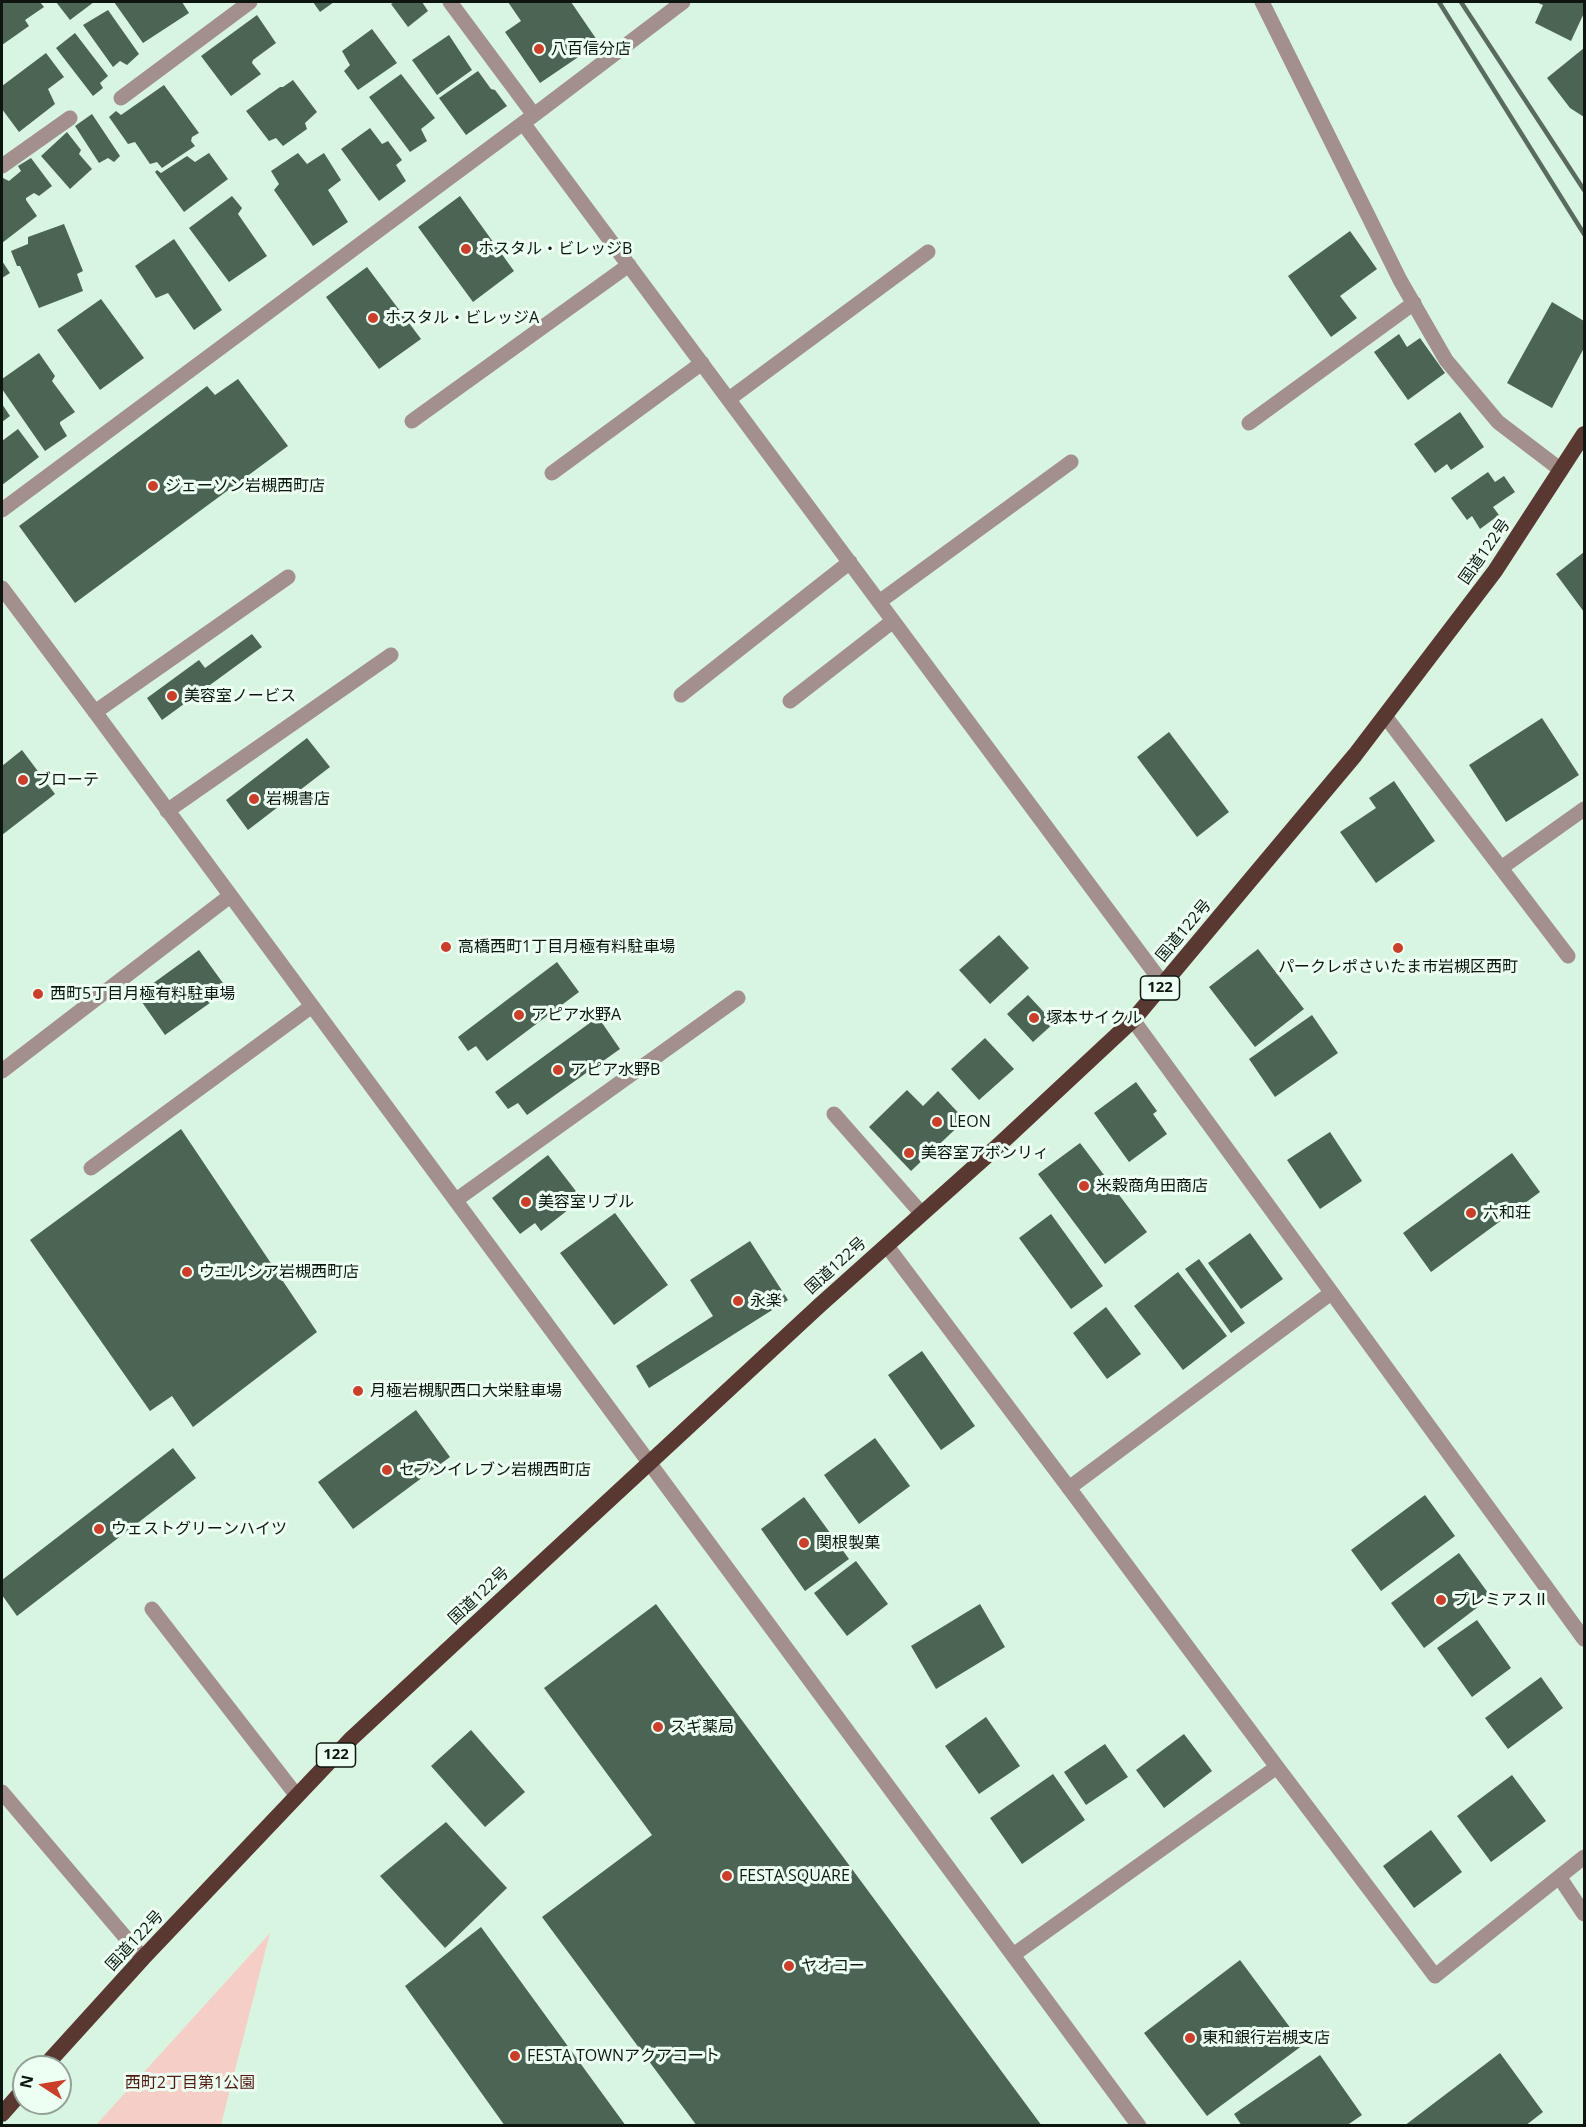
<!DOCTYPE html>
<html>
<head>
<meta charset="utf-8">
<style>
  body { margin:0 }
  #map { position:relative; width:1586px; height:2127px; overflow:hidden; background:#d8f5e1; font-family:"Open Sans",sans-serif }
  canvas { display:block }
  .frame { position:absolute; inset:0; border:3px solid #0c160f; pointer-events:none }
  .north { position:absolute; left:12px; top:2055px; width:60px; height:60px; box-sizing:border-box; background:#edfff2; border:2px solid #93a297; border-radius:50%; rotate:282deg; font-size:16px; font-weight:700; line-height:24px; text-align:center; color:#0c160f }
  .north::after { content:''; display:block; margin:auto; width:21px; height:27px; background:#ca3e2a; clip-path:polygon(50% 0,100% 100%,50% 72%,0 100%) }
</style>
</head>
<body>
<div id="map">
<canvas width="1586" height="2127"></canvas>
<div class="frame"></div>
<div class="north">N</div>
</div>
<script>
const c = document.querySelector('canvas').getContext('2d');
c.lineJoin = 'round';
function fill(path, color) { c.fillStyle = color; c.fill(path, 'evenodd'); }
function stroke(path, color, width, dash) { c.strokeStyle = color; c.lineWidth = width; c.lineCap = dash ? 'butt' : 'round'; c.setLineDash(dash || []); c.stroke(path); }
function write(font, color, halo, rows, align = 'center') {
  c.font = font + ' "Open Sans","Noto Sans JP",sans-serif'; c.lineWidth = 6; c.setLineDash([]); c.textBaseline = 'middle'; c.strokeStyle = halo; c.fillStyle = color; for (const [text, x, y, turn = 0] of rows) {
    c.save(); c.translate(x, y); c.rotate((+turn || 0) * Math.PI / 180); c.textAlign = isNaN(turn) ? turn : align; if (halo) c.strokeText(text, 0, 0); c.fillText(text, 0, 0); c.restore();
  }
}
fill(new Path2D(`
  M270,1933L221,2125H96Z`), '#f5cfc7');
fill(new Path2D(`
  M2,2H40L44,7L25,20L29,26L2,45Z
  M56,2H94L70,20Z
  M114,2H182L189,13L143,43Z
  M313,2H334L320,12Z
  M395,2H422L428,11L408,27L391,4Z
  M508,2H571L599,43L540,83L505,32L521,21Z
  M1536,2H1584V13L1571,41L1535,23L1543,5Z
  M108,10L139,54L127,65L120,61L113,67L83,25Z
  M257,15L276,43L253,60L252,63L261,74L231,96L201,56Z
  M372,29L397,63L358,90L344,71L350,65L342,51Z
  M75,33L108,76L100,83L103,88L93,96L56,48Z
  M449,35L472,70L437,95L412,60Z
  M1584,48V117L1570,108L1547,78Z
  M46,53L64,77L48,89L55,104L19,132L2,109V86Z
  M478,71L491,89L495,90L507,106L466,135L439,98Z
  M401,74L435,118L421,129L427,141L410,152L369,97Z
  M293,80L317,112L305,123L307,129L283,146L276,138L269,141L246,111L280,87H283Z
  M164,85L199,133L192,137L191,141L195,146L162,168L157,162L150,164L135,142L128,144L109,117L116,111L121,115Z
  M92,114L120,156L114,162L108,158L99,163L75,126Z
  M370,128L382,144L388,141L402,160L396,165L406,181L379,201L341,149Z
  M67,132L81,150L79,154L92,169L70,189L41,156Z
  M209,153L228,179L184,212L155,172L157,170L161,173L187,156L195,162Z
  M298,153L307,164L324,153L341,180L328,190L348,222L313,246L274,190L279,184L271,171Z
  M31,158L52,186L39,196L34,193L26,198V200L37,216L2,243V179L3,178L9,181L21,171L18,166Z
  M232,196L242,208L238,214L267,256L229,282L189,228Z
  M460,196L514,271L473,302L418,227Z
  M64,224L83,271L77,274L83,291L39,308L20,266H17L11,251L28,244V237Z
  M1350,231L1377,269L1340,296L1357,318L1331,337L1288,276Z
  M174,239L222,310L194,330L168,293L156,298L135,266Z
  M2,261L10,273L2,278Z
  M367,267L421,339L379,369L326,297Z
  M101,299L144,358L100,390L57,330Z
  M1552,302L1584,321V348L1552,408L1507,383Z
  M1399,334L1407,347L1420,338L1445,373L1408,400L1374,352Z
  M39,353L55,376L52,381L75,412L60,422V424L67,436L45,451L2,389V379Z
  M238,379L288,446L75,603L19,526L207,386L215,395Z
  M2,404L10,416L2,422Z
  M1460,412L1484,447L1451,470L1447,464L1435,473L1414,444Z
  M18,429L39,457L2,485V441Z
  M1488,472L1495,482L1504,476L1515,492L1493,507L1499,515L1480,529L1472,516L1467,520L1451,498Z
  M1584,552V612L1556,574Z
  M252,634L262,647L162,720L147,698L199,660L205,668Z
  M1542,718L1579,775L1506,822L1469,765Z
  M1169,732L1229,812L1197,837L1137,757Z
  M307,738L330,767L248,830L226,800Z
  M22,750L55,794L2,835V766Z
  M1394,781L1435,841L1376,883L1340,832L1376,808L1369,798Z
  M999,935L1029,968L990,1004L959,970Z
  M1258,949L1304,1009L1255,1047L1209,987Z
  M199,950L228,990L165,1035L137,995Z
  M557,962L579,992L487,1061L476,1046L468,1051L458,1037Z
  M1028,995L1054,1023L1033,1042L1007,1014Z
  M1312,1015L1338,1053L1275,1097L1249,1059Z
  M598,1017L620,1049L527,1115L518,1103L508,1109L495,1092Z
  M985,1038L1014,1069L979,1100L951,1069Z
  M1136,1082L1157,1111L1153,1114L1167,1134L1129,1162L1094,1113Z
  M907,1090L923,1106L938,1091L965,1120L911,1171L869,1127Z
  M181,1129L317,1332L193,1427L172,1396L150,1411L30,1240Z
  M1330,1132L1362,1181L1320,1209L1287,1160Z
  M1080,1143L1147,1232L1105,1264L1038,1174Z
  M1512,1153L1540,1192L1431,1272L1403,1233Z
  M548,1155L582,1199L541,1231L535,1223L520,1234L492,1198Z
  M615,1213L668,1285L614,1325L560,1253Z
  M1051,1214L1103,1286L1071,1309L1019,1238Z
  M1250,1233L1283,1279L1241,1309L1208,1263Z
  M750,1241L788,1300L649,1388L636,1366L713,1316L690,1280Z
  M1199,1259L1245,1323L1231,1333L1185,1269Z
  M1178,1272L1227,1336L1183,1370L1134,1306Z
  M1106,1307L1141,1354L1107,1379L1073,1333Z
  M922,1351L975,1426L941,1450L888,1375Z
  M416,1410L450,1457L353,1529L318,1482Z
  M875,1438L910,1486L859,1524L824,1475Z
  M173,1448L196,1478L17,1616L2,1595V1580Z
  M1425,1495L1455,1536L1381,1591L1351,1550Z
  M804,1497L849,1559L805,1591L761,1529Z
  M1459,1553L1491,1597L1424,1648L1391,1603Z
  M856,1561L888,1604L847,1636L814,1593Z
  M656,1604L1042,2126H697L542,1917L652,1835L544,1688Z
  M980,1604L1005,1647L936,1689L911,1646Z
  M1477,1620L1511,1668L1472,1697L1437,1648Z
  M1541,1677L1563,1708L1508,1749L1485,1718Z
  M986,1717L1020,1766L979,1794L945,1746Z
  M471,1730L525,1792L485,1827L431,1766Z
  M1184,1734L1212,1771L1164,1808L1136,1770Z
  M1105,1744L1128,1777L1086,1805L1064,1772Z
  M1053,1774L1085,1820L1022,1864L990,1818Z
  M1512,1775L1546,1821L1491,1862L1457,1816Z
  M446,1822L507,1888L445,1948L380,1876Z
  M1431,1830L1462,1872L1414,1908L1383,1866Z
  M481,1927L626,2126H505L405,1986Z
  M1240,1960L1303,2045L1207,2116L1144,2033Z
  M1500,2053L1543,2112L1525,2126H1404Z
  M1320,2055L1362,2115L1346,2126H1242L1234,2114Z`), '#4b6453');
stroke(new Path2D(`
  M2,1071L230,896`), '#a38f8c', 15);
stroke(new Path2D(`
  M887,1246L1069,1488`), '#a38f8c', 15);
stroke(new Path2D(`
  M450,2L534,115
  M1262,2L1400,280L1446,360L1498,422L1561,470
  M121,98L250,2
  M523,123L1163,984
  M2,166L70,118
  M729,399L928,252
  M412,421L629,265
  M1249,423L1414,303
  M552,473L702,363
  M2,510L534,115L683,2
  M879,602L1071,462
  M681,695L850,562
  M790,701L893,621
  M95,712L288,577
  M1385,716L1568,956
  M167,811L391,655
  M1501,868L1584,809
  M1133,1020L1584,1639
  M834,1114L922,1214
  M91,1168L312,1006
  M456,1200L738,998
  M1331,1293L1069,1488L1277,1767L1435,1976L1584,1857
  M152,1609L297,1796
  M2,1792L143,1958
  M1560,1878L1584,1914
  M1013,1955L1277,1767`), '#a38f8c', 15);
stroke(new Path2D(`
  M2,588L95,712L1139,2126`), '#a38f8c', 15);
stroke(new Path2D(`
  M44,2067L143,1958L352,1738L820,1305L1000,1144L1133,1020L1355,755L1495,571L1584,434
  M2,2114L24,2089`), '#5a3832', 16);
stroke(new Path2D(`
  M1439,2L1584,234
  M1461,2L1584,190`), '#596a5e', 4.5);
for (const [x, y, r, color] of [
  [539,49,6,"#ca3e2a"],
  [466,249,6,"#ca3e2a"],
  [373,318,6,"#ca3e2a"],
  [153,486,6,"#ca3e2a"],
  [172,696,6,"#ca3e2a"],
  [23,780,6,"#ca3e2a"],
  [254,799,6,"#ca3e2a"],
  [446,947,6,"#ca3e2a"],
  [1398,948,6,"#ca3e2a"],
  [38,994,6,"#ca3e2a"],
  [519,1015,6,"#ca3e2a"],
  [1034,1018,6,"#ca3e2a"],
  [558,1070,6,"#ca3e2a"],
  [937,1122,6,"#ca3e2a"],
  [909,1153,6,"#ca3e2a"],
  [1084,1186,6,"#ca3e2a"],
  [526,1202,6,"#ca3e2a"],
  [1471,1213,6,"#ca3e2a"],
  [187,1272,6,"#ca3e2a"],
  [738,1301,6,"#ca3e2a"],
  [358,1391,6,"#ca3e2a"],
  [387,1470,6,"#ca3e2a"],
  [99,1529,6,"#ca3e2a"],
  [804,1543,6,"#ca3e2a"],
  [1441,1600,6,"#ca3e2a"],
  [658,1727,6,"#ca3e2a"],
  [727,1876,6,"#ca3e2a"],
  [789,1966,6,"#ca3e2a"],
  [1190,2038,6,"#ca3e2a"],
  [515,2056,6,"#ca3e2a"]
]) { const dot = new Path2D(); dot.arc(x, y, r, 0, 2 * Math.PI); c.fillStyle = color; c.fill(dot); stroke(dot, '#edfff2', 2); }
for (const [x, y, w] of [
  [1160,988,39],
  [336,1755,39]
]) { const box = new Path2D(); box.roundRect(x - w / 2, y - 12, w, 24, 4.5); c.fillStyle = '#edfff2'; c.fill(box); stroke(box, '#0c160f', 1.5); }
write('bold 15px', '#0c160f', null, [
  ["122",1160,988],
  ["122",336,1755]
]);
write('16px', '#0c160f', '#edfff2', [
  ["八百信分店",551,49],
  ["ホスタル・ビレッジB",478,249],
  ["ホスタル・ビレッジA",385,318],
  ["ジェーソン岩槻西町店",165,486],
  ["美容室ノービス",184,696],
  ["ブローテ",35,780],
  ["岩槻書店",266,799],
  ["高橋西町1丁目月極有料駐車場",458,947],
  ["パークレポさいたま市岩槻区西町",1398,967,"center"],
  ["西町5丁目月極有料駐車場",50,994],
  ["アピア水野A",531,1015],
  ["塚本サイクル",1046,1018],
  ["アピア水野B",570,1070],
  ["LEON",949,1122],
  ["美容室アボンリィ",921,1153],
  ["米穀商角田商店",1096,1186],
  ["美容室リブル",538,1202],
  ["六和荘",1483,1213],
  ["ウエルシア岩槻西町店",199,1272],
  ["永楽",750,1301],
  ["月極岩槻駅西口大栄駐車場",370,1391],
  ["セブンイレブン岩槻西町店",399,1470],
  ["ウェストグリーンハイツ",111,1529],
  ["関根製菓",816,1543],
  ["プレミアスⅡ",1453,1600],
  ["スギ薬局",670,1727],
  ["FESTA SQUARE",739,1876],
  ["ヤオコー",801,1966],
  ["東和銀行岩槻支店",1202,2038],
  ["FESTA TOWNアクアコート",527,2056]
], 'left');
write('16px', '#0c160f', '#edfff2', [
  ["国道122号",1485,552,-55],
  ["国道122号",1184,931,-50],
  ["国道122号",836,1266,-42],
  ["国道122号",479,1596,-43],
  ["国道122号",135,1941,-47]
]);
write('16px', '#511a12', '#edfff2', [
  ["西町2丁目第1公園",190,2083]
]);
</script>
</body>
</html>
